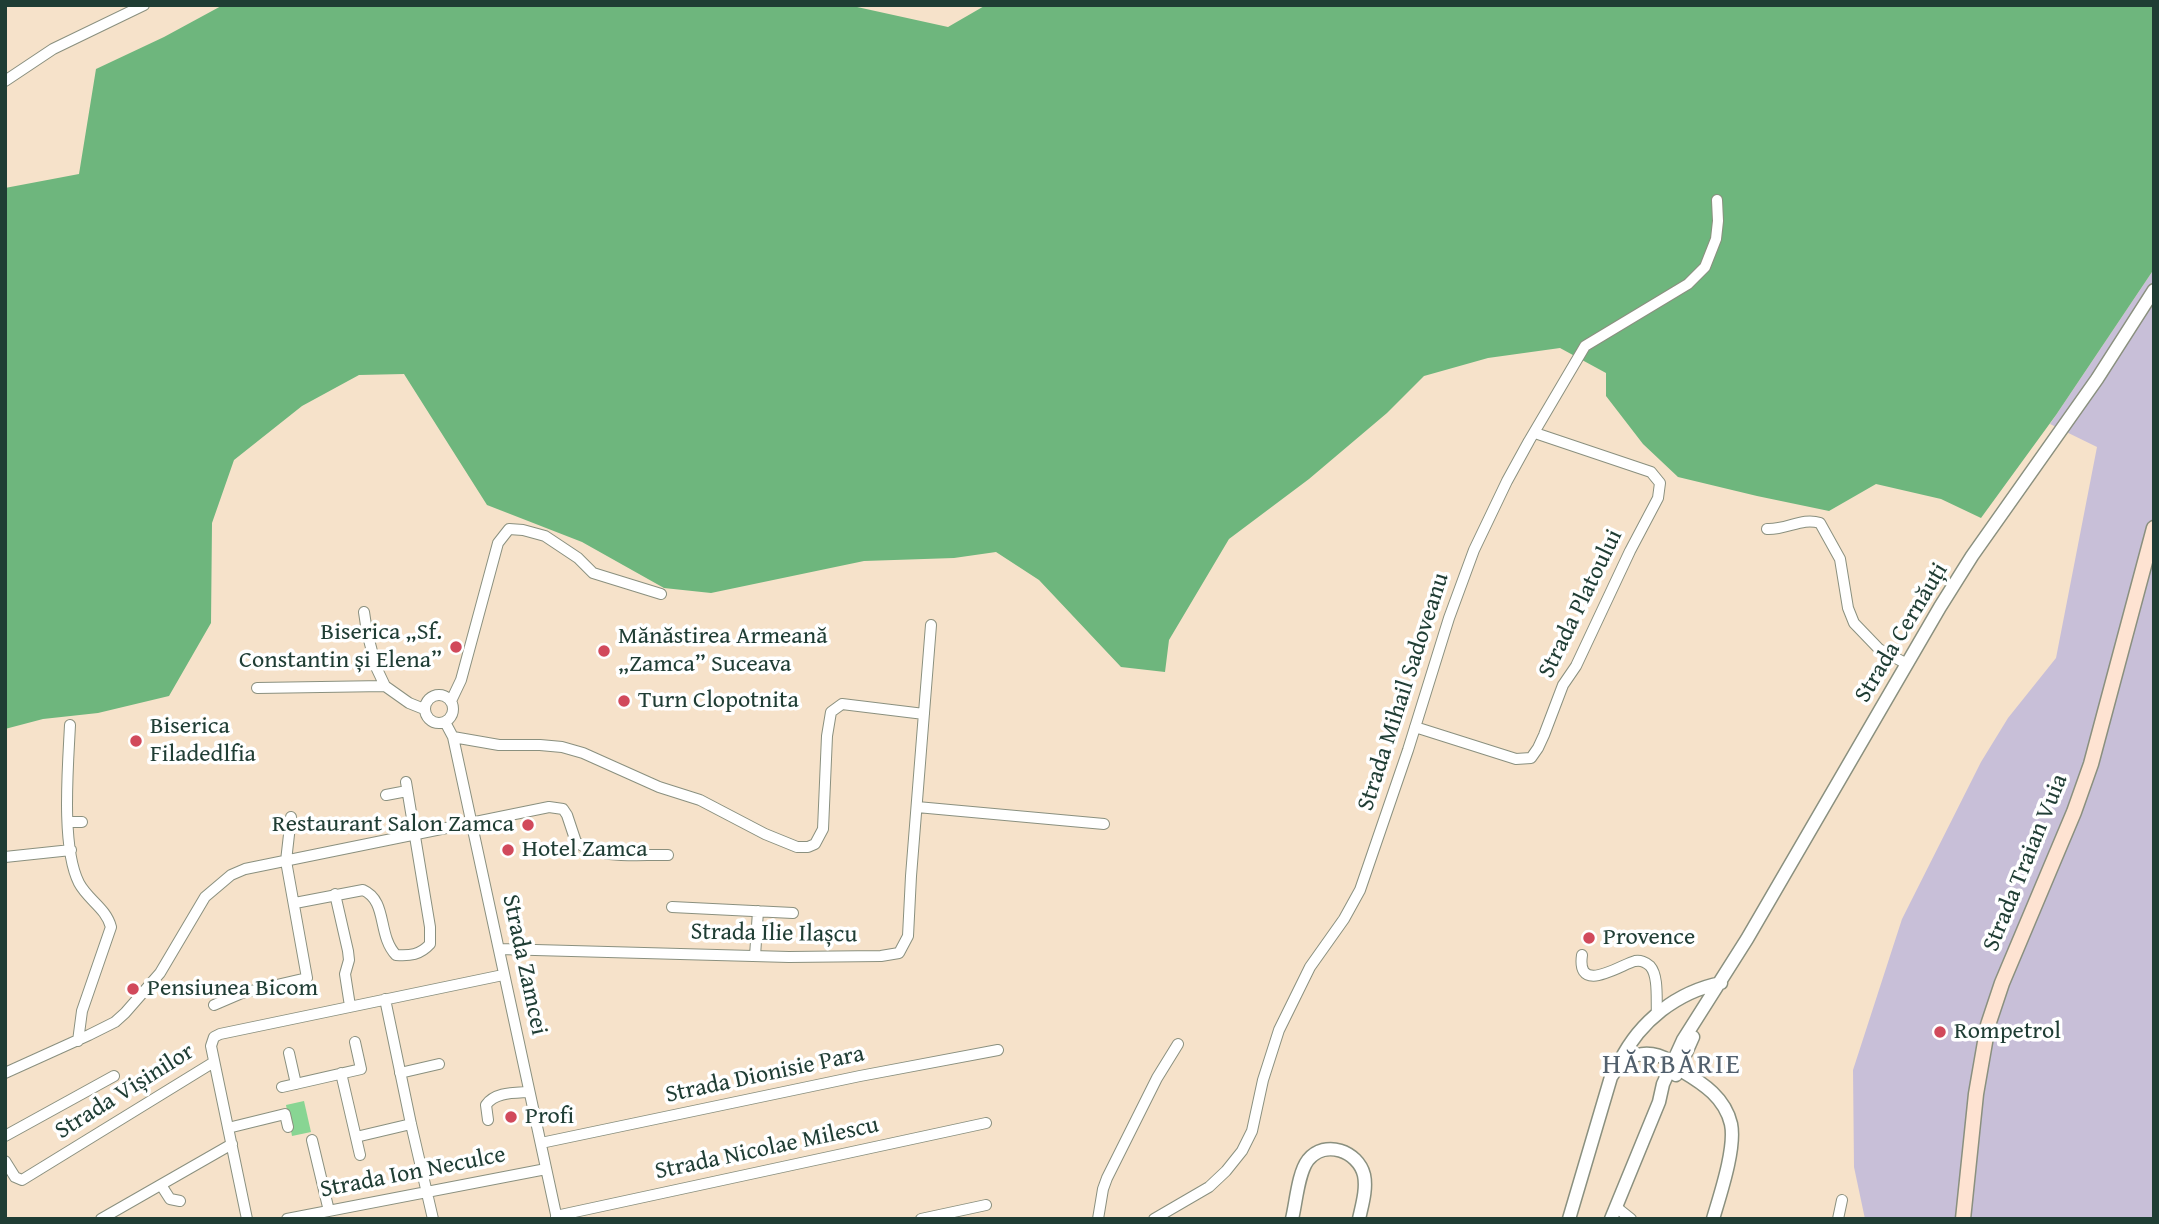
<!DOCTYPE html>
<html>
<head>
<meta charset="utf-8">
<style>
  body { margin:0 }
  #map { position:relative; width:2159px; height:1224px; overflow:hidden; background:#f6e2ca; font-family:"Gentium Book Plus",serif }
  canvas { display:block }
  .frame { position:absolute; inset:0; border:7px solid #1f3d34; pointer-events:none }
</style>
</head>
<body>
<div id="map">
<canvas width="2159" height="1224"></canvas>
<div class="frame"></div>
</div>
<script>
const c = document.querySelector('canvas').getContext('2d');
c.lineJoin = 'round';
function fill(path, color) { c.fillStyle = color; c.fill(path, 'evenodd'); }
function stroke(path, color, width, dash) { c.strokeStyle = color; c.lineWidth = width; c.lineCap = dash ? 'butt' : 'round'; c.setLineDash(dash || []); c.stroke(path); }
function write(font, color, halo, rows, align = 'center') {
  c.font = font + ' "Gentium Book Plus",serif'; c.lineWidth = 7; c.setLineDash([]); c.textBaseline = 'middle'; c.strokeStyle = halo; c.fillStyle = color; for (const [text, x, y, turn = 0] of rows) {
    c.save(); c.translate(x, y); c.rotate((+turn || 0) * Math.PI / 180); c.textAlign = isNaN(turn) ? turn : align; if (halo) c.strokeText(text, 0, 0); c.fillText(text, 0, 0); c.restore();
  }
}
fill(new Path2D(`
  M2154,269V1219H1865L1854,1167L1853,1070L1902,919L1981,762L2008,718L2056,658L2097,447L2050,424Z`), '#c8bfd8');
fill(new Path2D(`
  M304,1101L311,1132L292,1136L286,1105Z`), '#88d593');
fill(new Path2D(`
  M223,5H848L948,27L986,5H2154V269L2056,415L1981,518L1941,499L1876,484L1829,511L1757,496L1678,477L1643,444L1606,396V373L1560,348L1488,358L1424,376L1387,413L1309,479L1229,539L1169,640L1165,672L1121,667L1039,580L996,552L954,558L864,561L711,593L664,588L582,542L487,505L404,374L359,375L302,406L234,460L212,523L211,623L169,696L98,713L43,719L5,729V188L79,174L96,69L164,37Z`), '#6eb67d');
const minor = new Path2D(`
  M5,81L53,49L144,5
  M1767,529C1787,530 1802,517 1820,523L1840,559L1848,608L1854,623L1879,649L1907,664
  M364,612L367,632L376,667L385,686L409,703L424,709
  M257,688L385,686
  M425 709a14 14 0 1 1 28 0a14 14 0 1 1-28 0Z
  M451,701L461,680L498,543L509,529L523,530L545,536L578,558L593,573L661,594
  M445,722L453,737L557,1219
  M70,725C68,766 61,848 79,883C88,900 106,908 111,927L82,1011L78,1041
  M1415,727L1516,759L1531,758L1538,748L1544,735L1563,685L1576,666L1630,551L1658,498L1660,483L1651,472L1535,433
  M453,737L499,745H540L562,747L583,753L659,787L700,800L765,834L797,847H808L815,844L823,829L827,736L831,712L842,704L924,714
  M386,795L407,791
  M917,807L1104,824
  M68,822H82
  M5,857L71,850
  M335,894L348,951L349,960L345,974L350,1006
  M295,903L363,890C388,901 377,935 396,955C410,956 420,955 430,944V927L406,782
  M672,907L793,913
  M499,949L789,957L881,956L899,953L908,936L911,876L931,625
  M1582,955C1576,996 1622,964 1635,961C1640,960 1646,962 1650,966C1659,976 1656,1001 1657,1014
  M755,956L758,911
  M385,999L411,1124L433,1219
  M214,1005L242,993L307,978L286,861L291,817
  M289,1053L296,1084
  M5,1073L89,1035L115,1022L125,1013L160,973L205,897L231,875L245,869L549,807L563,809L567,815L576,842C601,860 639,854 668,855
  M341,1073L360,1155
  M400,1073L439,1064
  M282,1087L361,1069L355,1042
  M488,1120L486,1105C495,1092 514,1093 529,1092
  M228,1128L285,1114L288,1127
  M5,1136L114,1076
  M356,1137L411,1124
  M312,1140L329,1211
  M541,1143L860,1076L998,1050
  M5,1161L15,1177L22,1180L214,1062
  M161,1185L170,1199L180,1201
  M1616,1207L1631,1219
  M556,1216L986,1123
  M101,1219L232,1144
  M247,1219L211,1046L214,1037L220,1034L503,975
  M287,1219L546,1169
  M921,1219L986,1205
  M1098,1219L1103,1189L1107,1178L1157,1078L1178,1044
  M1154,1219L1209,1187L1226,1171L1242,1151L1252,1131L1263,1080L1279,1030L1310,967L1344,919L1360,890L1408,750L1449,618L1474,550L1507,481L1529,441L1585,346L1688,284L1705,267L1716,239L1718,221L1717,200
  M1838,1219L1842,1200`);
const tertiary = new Path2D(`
  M1620,1061C1640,1021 1677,992 1721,983
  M1676,1075L1693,1037
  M1292,1219C1296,1203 1298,1173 1308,1160C1325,1139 1358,1151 1364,1175C1367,1189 1362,1205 1359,1219
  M1569,1219L1611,1077C1624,1054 1647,1047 1670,1061C1674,1064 1677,1068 1682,1071C1704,1084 1725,1098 1731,1124C1736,1148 1720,1195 1713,1219
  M1611,1219L1659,1102L1663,1084L1683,1040L1747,939L1940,607L1972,556L2097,379L2154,290`);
const secondary = new Path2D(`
  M1963,1219L1976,1094L1988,1025L2002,983L2074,812L2091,764L2154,528`);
stroke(minor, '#8a907f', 12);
stroke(tertiary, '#8a907f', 15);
stroke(secondary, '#8a907f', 17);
stroke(minor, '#fff', 10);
stroke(tertiary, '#fff', 12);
stroke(secondary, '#fee3d2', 14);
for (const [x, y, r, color] of [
  [456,647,7,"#d1495b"],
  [604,651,7,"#d1495b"],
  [624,701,7,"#d1495b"],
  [136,741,7,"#d1495b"],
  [528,825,7,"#d1495b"],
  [508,850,7,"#d1495b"],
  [1589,938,7,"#d1495b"],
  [133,989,7,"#d1495b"],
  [1940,1032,7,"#d1495b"],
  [511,1117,7,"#d1495b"]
]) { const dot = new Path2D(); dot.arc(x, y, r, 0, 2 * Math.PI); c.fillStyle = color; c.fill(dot); stroke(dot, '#fff', 2.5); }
write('24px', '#1f3d34', '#fff', [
  ["Strada Platoului",1581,604,-64],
  ["Strada Cernăuți",1902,633,-59],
  ["Strada Mihail Sadoveanu",1404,692,-72],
  ["Strada Traian Vuia",2026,863,-68],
  ["Strada Ilie Ilașcu",774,934,1],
  ["Strada Zamcei",524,965,78],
  ["Strada Dionisie Para",765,1075,-12],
  ["Strada Vișinilor",125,1092,-32],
  ["Strada Nicolae Milescu",767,1149,-12],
  ["Strada Ion Neculce",413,1173,-11]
]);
write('24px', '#1f3d34', '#fff', [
  ["Biserica „Sf.",442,633,"right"],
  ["Constantin și Elena”",442,661,"right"],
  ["Mănăstirea Armeană",618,637],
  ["„Zamca” Suceava",618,665],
  ["Turn Clopotnita",638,701],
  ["Biserica",150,727],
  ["Filadedlfia",150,755],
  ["Restaurant Salon Zamca",514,825,"right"],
  ["Hotel Zamca",522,850],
  ["Provence",1603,938],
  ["Pensiunea Bicom",147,989],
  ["Rompetrol",1954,1032],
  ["Profi",525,1117]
], 'left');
c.letterSpacing = '2px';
write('28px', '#52606d', '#fff', [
  ["HĂRBĂRIE",1672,1066]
]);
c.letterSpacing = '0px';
</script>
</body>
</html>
